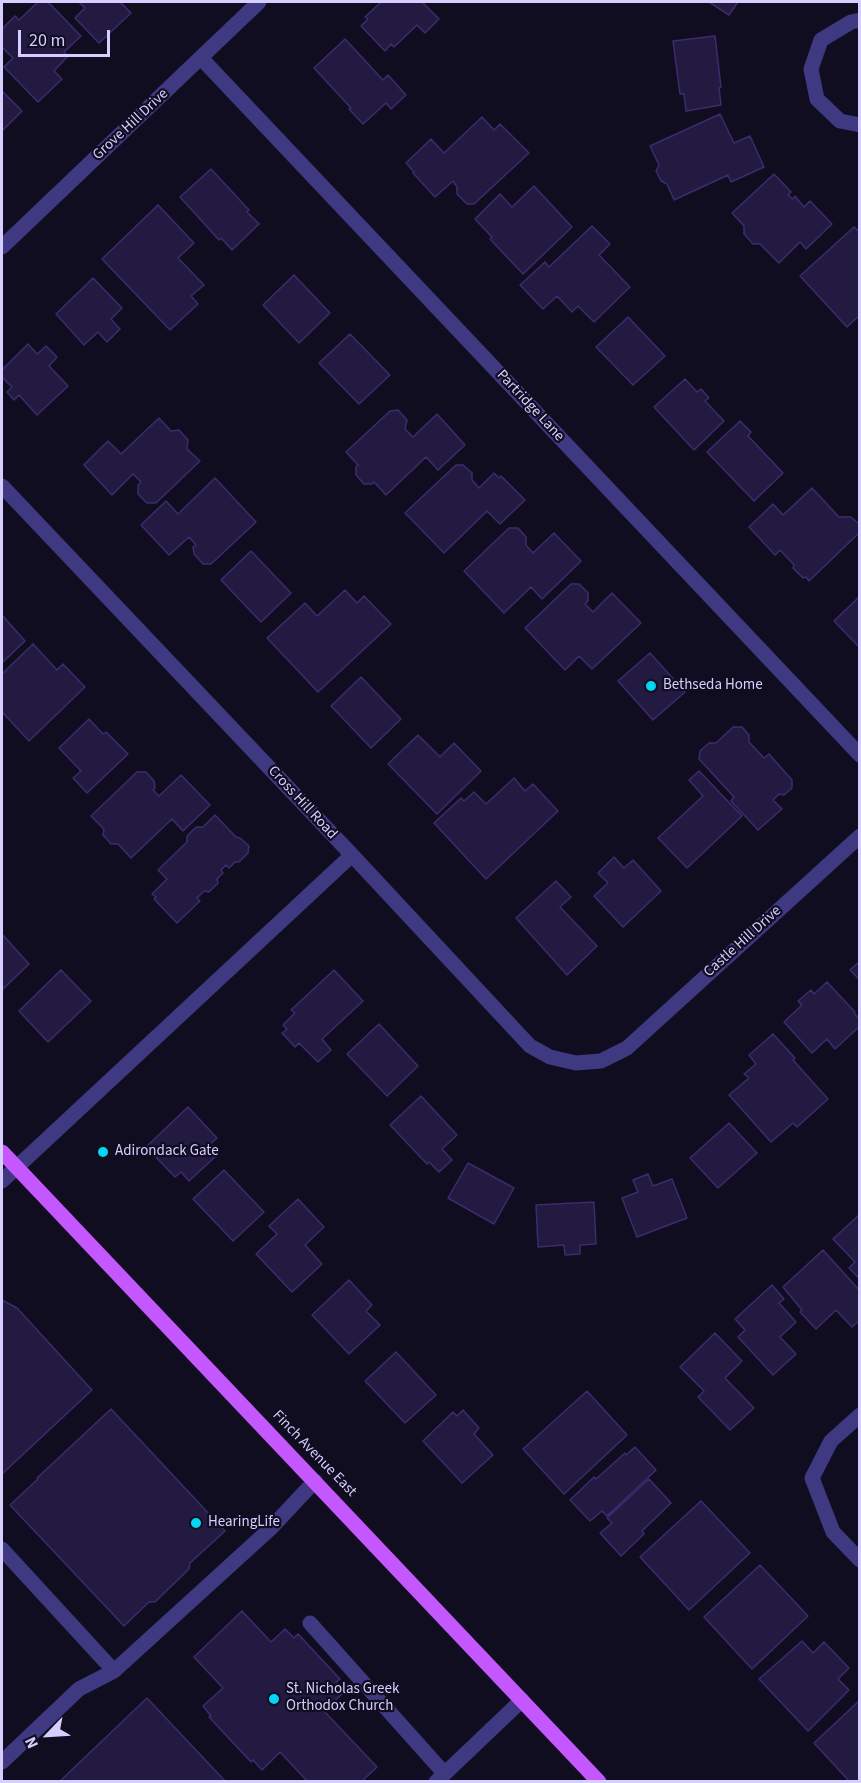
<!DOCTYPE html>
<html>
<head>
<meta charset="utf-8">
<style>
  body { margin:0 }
  #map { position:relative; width:861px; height:1783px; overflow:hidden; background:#110d21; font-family:"Source Sans 3",sans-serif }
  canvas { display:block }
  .frame { position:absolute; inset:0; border:3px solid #d5cefe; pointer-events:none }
  .north { position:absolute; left:18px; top:1705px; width:60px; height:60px; -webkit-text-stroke:4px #110d21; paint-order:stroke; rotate:245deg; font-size:16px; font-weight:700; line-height:24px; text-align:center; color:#d5cefe }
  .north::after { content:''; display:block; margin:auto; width:21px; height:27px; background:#d5cefe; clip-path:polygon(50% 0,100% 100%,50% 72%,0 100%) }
  .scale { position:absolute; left:18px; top:30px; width:92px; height:27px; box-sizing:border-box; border:3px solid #d5cefe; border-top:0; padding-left:8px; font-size:18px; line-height:21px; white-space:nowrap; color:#d5cefe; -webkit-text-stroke:4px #110d21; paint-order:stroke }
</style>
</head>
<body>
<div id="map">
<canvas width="861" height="1783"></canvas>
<div class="frame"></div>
<div class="north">N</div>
<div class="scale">20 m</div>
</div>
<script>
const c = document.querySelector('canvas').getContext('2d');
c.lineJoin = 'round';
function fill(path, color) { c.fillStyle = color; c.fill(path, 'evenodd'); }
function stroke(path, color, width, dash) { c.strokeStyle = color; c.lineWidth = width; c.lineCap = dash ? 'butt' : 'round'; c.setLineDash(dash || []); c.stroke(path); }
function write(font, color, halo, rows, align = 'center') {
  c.font = font + ' "Source Sans 3",sans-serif'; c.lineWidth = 4.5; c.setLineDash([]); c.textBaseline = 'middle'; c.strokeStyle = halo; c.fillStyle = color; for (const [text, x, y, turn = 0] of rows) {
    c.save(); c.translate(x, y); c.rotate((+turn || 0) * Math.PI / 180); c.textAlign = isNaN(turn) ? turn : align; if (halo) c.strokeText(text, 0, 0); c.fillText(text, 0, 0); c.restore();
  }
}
const building = new Path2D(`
  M38,2H48L81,36L64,52L68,56L54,71L62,79L38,102L4,67L13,58L2,47V29L15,16L19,20Z
  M79,2H120L131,13L99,43L75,18L85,8Z
  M381,2H422L439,19L425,33L417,25L394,47L391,44L385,51L361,26L368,19L365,17Z
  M709,2H738L729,15Z
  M715,36L721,87L719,88L721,105L686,111L684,94H680L673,41Z
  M345,39L383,80L388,75L406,95L391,109L386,103L363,124L349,109L351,108L314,68Z
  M2,91L22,111L2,131Z
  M720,114L734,143L750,136L764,167L731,182L728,175L674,200L667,184L661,181L656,171L659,165L650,146Z
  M482,117L494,130L500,124L529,153L474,204H467L457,194V187L453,181L435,197L413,173L414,172L406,163L431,139L444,153Z
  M211,169L249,210L247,212L259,224L232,250L221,238L219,240L180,197Z
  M774,174L791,192L788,195L793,199L795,196L804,207L810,201L832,224L806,249L800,242L779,263L760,244H753L744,234V226L732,213Z
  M534,186L572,227L523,274L490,239L492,237L475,219L500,194L512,207Z
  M158,205L194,243L178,258L204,285L191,296L198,304L170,330L102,259Z
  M592,226L610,244L599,255L630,287L594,322L578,306L572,312L557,296L543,309L520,285L545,262L549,267Z
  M854,227L860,232V315L847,327L800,276Z
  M294,275L330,313L299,343L263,305Z
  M93,278L122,308L111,319L120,329L107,342L98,332L84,345L56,314Z
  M628,317L665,356L633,385L596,347Z
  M350,334L390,375L359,404L319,363Z
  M28,344L37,354L46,346L57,357L49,366L68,386L37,415L19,395L14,400L7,392L12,387L2,377V370Z
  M685,379L697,392L701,389L709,398L705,401L724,421L694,450L654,407Z
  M398,410L407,420L405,429L413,437L437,414L465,445L438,470L426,457L386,495L374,482L372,484H364L356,475V467L358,465L346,452L390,411Z
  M159,418L171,431L179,430L188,440L187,449L200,461L156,503H147L138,494V485L141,482L133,474L112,495L84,465L108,441L121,454Z
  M740,421L751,432L748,436L783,473L754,501L707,452Z
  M456,465H463L472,473V480L479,488L494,473L499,478L501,476L525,500L500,524L487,511L444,553L405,513Z
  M215,478L256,522L211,564H203L194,554L193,547L196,545L189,537L169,555L141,525L166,501L178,514Z
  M812,488L839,517H851L860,525V532L809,581L806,577L803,578L793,568L794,565L780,550L775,555L749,527L773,504L783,515Z
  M509,528H518L526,537V545L533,553L554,533L581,561L542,599L531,587L504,613L464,571Z
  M251,551L291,593L261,622L221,580Z
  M571,584H579L588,593V601L585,604L593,612L612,593L641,623L592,669L579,656L565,670L525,628Z
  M345,590L357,603L364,596L391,624L318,692L267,638L305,603L317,616Z
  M860,596V648L834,621Z
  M2,615L25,641L2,663Z
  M33,644L57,670L63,664L85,687L29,741L2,712V674Z
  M650,653L685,692L653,720L618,681Z
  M361,677L401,719L371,748L331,706Z
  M89,719L103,734L106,732L128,754L87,793L73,778L81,771L59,748Z
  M733,727H742L749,735V742L764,758L769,754L792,780V788L784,795L779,794L773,800L782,809L758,830L731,801L734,797L699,759L700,751L709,743H716Z
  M418,735L440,757L454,743L481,771L437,814L388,764Z
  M699,771L742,816L687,868L658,838L703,796L689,780Z
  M137,772H146L154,781L155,788L153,790L159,796L181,775L210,805L183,831L172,819L131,858L118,844H111L103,835L104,829L91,816Z
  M514,778L525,791L533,784L558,811L486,879L434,823L461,798L464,801L474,792L486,804Z
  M215,815L236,837L240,838L249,846L248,853L239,862H235L229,868L226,865L221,870L223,873L217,879L218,883L209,892L204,891L197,898L200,901L177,923L154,899L156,897L152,894L167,879L158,870L187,842V836L196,827H203Z
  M614,857L624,868L633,860L661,891L623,927L594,896L608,883L598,873Z
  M556,881L571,897L560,907L597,946L567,975L516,918Z
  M2,934L29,964L2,990Z
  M860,961V980L850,970Z
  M61,970L91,1001L48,1042L19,1011Z
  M334,970L363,1001L322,1039L331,1050L318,1062L299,1043L295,1047L282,1033L287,1029L283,1025L295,1013L291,1010Z
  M827,982L855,1012L854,1013L860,1020V1026L835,1049L827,1039L812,1053L784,1022L802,1005L798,1001L811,990L814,994Z
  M379,1024L418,1066L387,1096L347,1054Z
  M773,1034L795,1058L793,1060L828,1099L797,1127L793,1123L771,1142L729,1095L749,1078L744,1074L756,1064L749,1055Z
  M421,1096L457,1135L442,1149L452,1160L439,1172L429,1162L427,1164L390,1125Z
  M188,1107L217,1138L207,1147L216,1156L189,1181L181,1172L175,1177L146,1147Z
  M729,1123L757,1153L718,1188L690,1158Z
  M468,1163L514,1188L494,1224L448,1198Z
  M224,1170L264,1212L233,1241L193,1199Z
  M648,1174L653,1186L672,1179L687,1218L637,1237L622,1198L638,1192L633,1180Z
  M298,1199L324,1227L305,1245L322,1264L292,1292L256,1254L277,1234L269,1226Z
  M594,1202L596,1244L580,1245V1254L565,1255L564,1245L538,1247L536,1205Z
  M860,1214V1279L849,1268L855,1262L833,1239Z
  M823,1250L860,1291V1320L852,1327L836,1310L816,1329L800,1312L802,1310L783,1287Z
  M349,1280L372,1305L366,1311L380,1325L349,1354L312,1315Z
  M772,1285L784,1299L779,1303L796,1322L780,1337L796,1354L773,1375L738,1337L745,1330L735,1319Z
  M2,1300L17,1308L92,1390L2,1474Z
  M715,1333L742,1361L725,1378L754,1408L730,1430L698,1397L704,1391L680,1367Z
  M396,1352L436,1395L405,1423L365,1381Z
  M587,1391L627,1435L564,1494L523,1449Z
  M111,1409L225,1531L190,1563L189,1569L155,1602H149L124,1626L10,1505L38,1479L37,1478Z
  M463,1410L479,1428L474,1434L493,1455L462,1483L423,1441L453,1412L457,1416Z
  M635,1447L656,1470L607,1516L602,1511L590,1521L570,1500L594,1477L596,1479L625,1453L626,1455Z
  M649,1479L671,1503L642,1531L644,1534L621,1556L600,1533L612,1523L607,1518Z
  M701,1501L750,1553L689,1610L640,1557Z
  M760,1565L808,1616L752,1669L704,1617Z
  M242,1611L271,1642L285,1629L294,1638L298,1634L340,1679L336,1682L344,1692L324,1711L377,1767L361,1782H308L280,1752L262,1770L253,1760L251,1762L209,1717L211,1716L203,1706L223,1688L194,1657Z
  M802,1641L813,1653L824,1642L849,1668L838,1679L849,1690L808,1731L759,1679Z
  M147,1698L226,1782H59Z
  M860,1700V1782H850L814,1743Z`);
fill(building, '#231a42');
stroke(building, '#3b2c6d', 1.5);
stroke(new Path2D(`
  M860,20L851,22L821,40L811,69L817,99L840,121L860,125
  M201,58L860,755
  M2,247L259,2
  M2,486L352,855L530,1046L550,1057L576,1063L601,1061L627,1048L860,836
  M2,1181L352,855
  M860,1415L831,1441L812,1478L833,1532L860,1560
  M2,1549L114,1671
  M310,1623L444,1773
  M2,1762L79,1689L114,1671L270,1529L315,1481
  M436,1782L522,1700`), '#3e3980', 15);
stroke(new Path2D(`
  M2,1152L599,1782`), '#c457fd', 15);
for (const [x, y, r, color] of [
  [651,686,6,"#03d5f5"],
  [103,1152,6,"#03d5f5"],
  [196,1523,6,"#03d5f5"],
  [274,1699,6,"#03d5f5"]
]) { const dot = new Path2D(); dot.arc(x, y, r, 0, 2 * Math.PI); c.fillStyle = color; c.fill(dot); stroke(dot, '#110d21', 2); }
write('15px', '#d5cefe', '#110d21', [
  ["Grove Hill Drive",131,125,-43],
  ["Partridge Lane",530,406,47],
  ["Cross Hill Road",302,803,47],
  ["Castle Hill Drive",743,942,-42],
  ["Finch Avenue East",314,1454,46]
]);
write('15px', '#d5cefe', '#110d21', [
  ["Bethseda Home",663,686],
  ["Adirondack Gate",115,1152],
  ["HearingLife",208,1523],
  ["St. Nicholas Greek",286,1690],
  ["Orthodox Church",286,1707]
], 'left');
</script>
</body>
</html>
